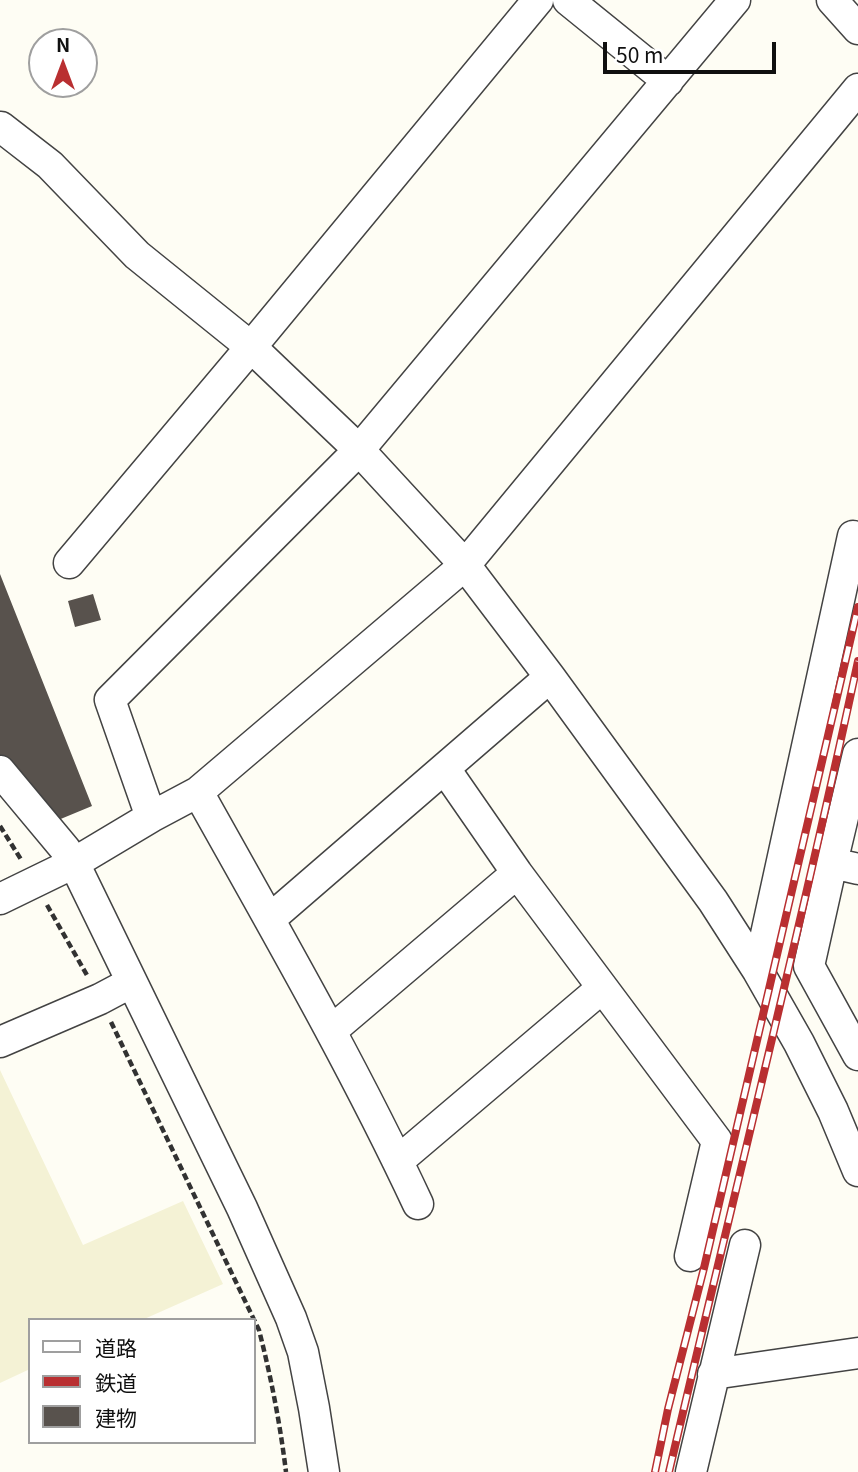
<!DOCTYPE html>
<html>
<head>
<meta charset="utf-8">
<style>
  body { margin:0 }
  #map { position:relative; width:858px; height:1472px; overflow:hidden; background:#fefdf4; font-family:Georgia,"Noto Sans JP",serif }
  canvas { display:block }
  .legend { position:absolute; left:28px; top:1318px; width:228px; height:126px; box-sizing:border-box; background:#fff; border:2px solid #9f9f9f; margin:0; padding:9px 12px; list-style:none; font-size:21px; color:#101010 }
  .legend li { display:flex; align-items:center; gap:14px; height:35px }
  .legend b { width:35px; border:2px solid #9f9f9f }
  .north { position:absolute; left:28px; top:28px; width:70px; height:70px; box-sizing:border-box; background:#fff; border:2px solid #9f9f9f; border-radius:50%; rotate:0deg; font-size:19px; font-weight:700; line-height:28px; text-align:center; color:#101010 }
  .north::after { content:''; display:block; margin:auto; width:24px; height:32px; background:#b92f31; clip-path:polygon(50% 0,100% 100%,50% 72%,0 100%) }
  .scale { position:absolute; left:603px; top:42px; width:173px; height:32px; box-sizing:border-box; border:4px solid #101010; border-top:0; padding-left:9px; font-size:21px; line-height:24px; white-space:nowrap; color:#101010; -webkit-text-stroke:5px #fff; paint-order:stroke }
</style>
</head>
<body>
<div id="map">
<canvas width="858" height="1472"></canvas>
<ul class="legend">
<li><b style="height:9px;background:#fff"></b>道路</li>
<li><b style="height:9px;background:#b92f31"></b>鉄道</li>
<li><b style="height:19px;background:#58524d"></b>建物</li>
</ul>
<div class="north">N</div>
<div class="scale">50 m</div>
</div>
<script>
const c = document.querySelector('canvas').getContext('2d');
c.lineJoin = 'round';
function fill(path, color) { c.fillStyle = color; c.fill(path, 'evenodd'); }
function stroke(path, color, width, dash) { c.strokeStyle = color; c.lineWidth = width; c.lineCap = dash ? 'butt' : 'round'; c.setLineDash(dash || []); c.stroke(path); }
fill(new Path2D(`
  M0,1070L83,1245L183,1201L223,1284L142,1320H30V1369L0,1383Z`), '#f4f2d5');
fill(new Path2D(`
  M0,574L92,806L51,823L0,760Z
  M93,594L101,620L75,627L68,601Z`), '#58524d');
const minor = new Path2D(`
  M568,0L668,81
  M832,0L858,29
  M1,127L50,165L137,255L251,347L359,450L465,565L550,677L713,901L758,971L799,1043L833,1111L858,1171
  M69,563L251,347L538,0
  M445,769L517,873L717,1141L690,1256
  M0,771L65,849L74,863L242,1208L291,1318L303,1352L314,1408L324,1472
  M198,792C274,928 352,1063 418,1204
  M151,817L110,700L359,450L735,0
  M832,863L858,754
  M858,869L832,863L809,966L858,1055
  M0,899L74,863L151,817L198,792L465,565L858,89
  M270,919L550,677
  M758,971L853,536
  M331,1031L517,873
  M0,1042L100,999L132,982
  M398,1161L602,988
  M713,1374L858,1353
  M691,1472L745,1245`);
stroke(minor, '#434343', 33);
stroke(new Path2D(`
  M0,826L22,861
  M47,905L88,977
  M111,1022L259,1330C271,1377 280,1423 286,1472`), '#323232', 4.5, [7, 3.5]);
stroke(minor, '#fff', 30);
const rail = new Path2D(`
  M655,1472L668,1409L704,1268L858,607
  M669,1472C732,1202 800,932 858,661`);
stroke(rail, '#b92f31', 8);
stroke(rail, '#fff', 5, [16]);
</script>
</body>
</html>
